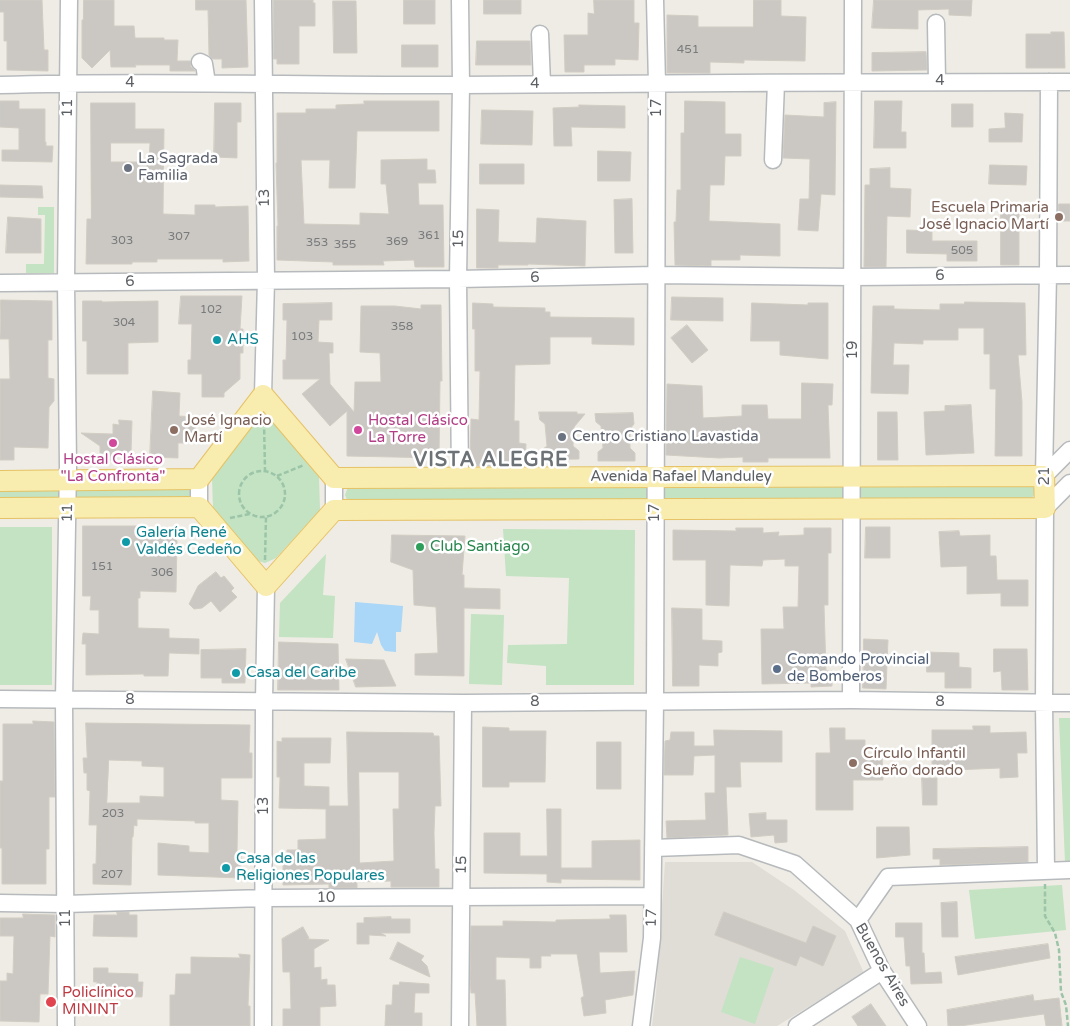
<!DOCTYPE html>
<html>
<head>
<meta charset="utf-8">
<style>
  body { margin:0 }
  canvas { display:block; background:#eeece4 }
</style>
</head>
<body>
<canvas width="1070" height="1026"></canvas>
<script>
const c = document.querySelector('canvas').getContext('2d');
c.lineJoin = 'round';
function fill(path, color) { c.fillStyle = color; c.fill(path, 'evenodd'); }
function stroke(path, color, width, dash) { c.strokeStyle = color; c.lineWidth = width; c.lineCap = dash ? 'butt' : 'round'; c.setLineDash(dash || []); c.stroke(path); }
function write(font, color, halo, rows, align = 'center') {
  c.font = font + ' "Varela Round",sans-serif'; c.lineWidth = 5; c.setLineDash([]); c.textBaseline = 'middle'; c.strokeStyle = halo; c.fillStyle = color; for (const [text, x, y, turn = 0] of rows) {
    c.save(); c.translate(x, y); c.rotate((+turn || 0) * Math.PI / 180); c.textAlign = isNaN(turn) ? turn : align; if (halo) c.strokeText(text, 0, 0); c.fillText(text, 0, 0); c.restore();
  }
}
fill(new Path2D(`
  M665,862H752L794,890L845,931L864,973L777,1026H652L656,993Z`), '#e0ddd6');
fill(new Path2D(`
  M38,207H54V273H26V264H44L45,215H38Z
  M264,419L272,420L319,477L320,510L276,558L265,563L255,560L213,508L212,478L255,422Z
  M852,484H1032L1037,491L1032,498L578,499L348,502L345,495L348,487L655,488Z
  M0,487H55L61,491L60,498L0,501Z
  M189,488L191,493L189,497L75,500V490Z
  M0,527H52V685H0Z
  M503,529L635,530L634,685H546V666L507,663L508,645L567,644L569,578L506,576Z
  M326,554L323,595L335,596L333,638L279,637L280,603Z
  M471,614L504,615L502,685L469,684Z
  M1059,718H1070V862H1065Z
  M1062,885L1066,930L975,939L969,890Z
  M740,957L774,968L755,1024L721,1012Z`), '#c3e3c3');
fill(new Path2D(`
  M355,602L403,606L401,632H396V652L385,651L381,645L377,632L372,644L354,642Z`), '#aad6f8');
const building = new Path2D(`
  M0,0H42L44,50H48V71L7,70V41H4V12H0Z
  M84,0H114V26H134L135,38H164V40H178L177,61H190L191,67L195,71H170V65H135L136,67H111L110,50L92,68L82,58V20H83Z
  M196,0H246L248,67L222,68V59H213L209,55L208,10H196Z
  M274,0H313V3H315V26H299V64H277V59H274Z
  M404,0H435V24H404Z
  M484,0H521V14H484Z
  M594,0H634V23H639L638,60L615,59V65H584V72H565L564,35H588V13L594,14Z
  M754,0H781V16L806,17L805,61L744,60V63L710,62V73H667V15L698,16V27H753Z
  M874,0H972L971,16L949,15V9L918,10V29L872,28Z
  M333,1H356L357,53H334Z
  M1051,32H1064L1065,68H1026V34H1051Z
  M477,41H530L531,65H476Z
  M402,45H438V67H402Z
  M926,52L927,70L872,71V53Z
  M0,101H19V109H45V142H46V146H53L52,162L2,161V150H19V128L0,127Z
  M364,101H439V131H357L355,188H329L330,160H301L304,224L360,225V213L389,214L386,184H381V160L427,159V170H435L436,183H418L419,205H443L444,267H415L414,260L383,261L384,265H333V262L277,260V226H278L276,163H277V113H306V109H336V105L364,104Z
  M685,101L725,102V134H741V156H725L724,185H710L709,221L780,224V256L740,255V260H711V266L675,265L674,222H676L677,190H681V133H684Z
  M875,101H902L901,132H906V148H874Z
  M836,102L835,195L821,194L818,231L798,230L800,199H809L810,159L783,158L785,115L824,117V103Z
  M91,103H135V129H164L163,214L195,215V205H215V207L248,206L249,261L223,262V259H157V262H132V264H86L87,219H91ZM111,143H150L149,162H111Z
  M215,103H241V122H237V158L214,157Z
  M952,104H973V127H952Z
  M579,105L625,106V128L571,127L572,146H554L553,108L579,107Z
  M482,110L533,111L532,145L481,144Z
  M1005,113L1023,114L1022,142H989V129L1005,128Z
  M598,151L631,152L630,181H598Z
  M480,164H524V184H480Z
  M990,165L1027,166L1026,185L989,184Z
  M890,168V188L911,189L910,217L887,216L886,267H864L865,185H870V169Z
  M0,185L42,186L43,198L0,197Z
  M632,199L633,253H615L614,200Z
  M1001,204H1019V265H1001Z
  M1059,204H1070V221H1059Z
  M477,209L499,210L498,242L536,243L537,218L586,221L585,266L528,264V265H498V268H477Z
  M8,217L41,219V253H6Z
  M907,230L932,231V241H977V261H947V254L907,253Z
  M181,296H242L240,329H243V353H240V379L224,393V397H202V374H188V360H191L192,324H179Z
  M672,297L723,298V321L671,320Z
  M1,300L52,301V340H48V378L54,379V401L49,407L48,448L14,447V460H0V379H10L9,339H0Z
  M83,301H102V302L158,301V342L128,343V374H87V341H83Z
  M965,302L1025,303L1026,355H1018L1022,402V456H995L996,389H990V354H984V328H958V340H923V344L894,343L893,365H909L908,394L871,393L873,306H894V309L940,310V304H964Z
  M332,303V320H319L318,342L333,343V353H329L330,384L354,412L355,382H381L380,353L360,352L361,306H395L421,309V305H441L442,381H440L439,458L347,456V411L330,426L302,394L320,379H283V360H286L287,320H283V304Z
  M473,303L493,304V307L545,308V312H550V317L634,318V345L592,344V337H550V364L515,365L514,421H519V443L526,444L525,466H470L471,419L479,420L480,371H475V329H473Z
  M752,303L808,305V303H828V359L780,355V341H751Z
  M687,325L708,350L692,363L671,338Z
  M802,383L833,384L832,405H828L830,458H768V462H743V457L719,458L666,455L667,384L702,386L703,418L742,416V405H767L768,419H801Z
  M153,391L180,393L179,416L196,417L195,443H178V458L150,457Z
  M971,405L974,453L926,455L924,412L945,411V406Z
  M539,412H577V414H585L574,427L573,446L579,451V459L529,460L547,446L545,424L540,420Z
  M878,412H897L898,460H878Z
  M633,413L634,424L630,429V448L635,453V461H598V452L603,448L601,426L596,422L595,414Z
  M119,420L132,421L131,453L112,452V460H100V446L81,433L113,434V424L119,425Z
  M83,526H137V534H170L177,541L176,592L140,591V598H138V628L169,629V638L199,639V654L169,653L168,676H144V674L86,675V644H82L83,633L99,634V610H90L91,596H83Z
  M866,527H890V558H865Z
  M736,528H763V533L779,532L778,536L804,535V528H831V553H828V605H824L826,671H832V686L811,687V683L762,684L761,629H784L783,607H798L799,566H785V559L763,560L762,566L730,565L729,606L706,605V560H673V530L736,531Z
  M959,531L960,536L990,535V556H996L997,580H1028V606H1001V593L967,594V566L941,567L939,532Z
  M392,535L465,536L462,575H464V588L500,589V609L464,608V676L415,675V654L438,653L436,607L414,605L413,570L391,562Z
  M216,572L221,578L224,576L234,588L231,591L237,597L220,612L211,601L202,608L194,609L189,604L198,586Z
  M672,608L702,609V640L722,641V652L718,653V666L699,665V686H673Z
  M864,639L888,640L886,689L863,688Z
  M279,642L338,644L339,690H278Z
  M246,649L245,683H222V678H201V650Z
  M994,649H1027L1028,690H1002L1001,671L994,672Z
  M927,652L959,653V667L971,668V688H945V672H927Z
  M346,659L384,660L396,686L356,687Z
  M33,721L54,722L55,797H49V849H46V884H2V848H0V781H3V724H33Z
  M86,723L250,725L249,753H252V778H221V800L238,801L237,853H241V878L158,875V843L189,846V852L209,853V823H195V821L137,819V826L134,825L133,837H132L131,885L93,884V864H96L97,825H89L90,791L87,790V773H84L83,758H87ZM109,760L142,761V766L164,767V797L140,796V803H107Z
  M973,726H990V733L1026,732L1027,753H1017L1018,777L1000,778V768L932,771V730H973Z
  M483,727L509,728V731H546L545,782H509V787H483Z
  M830,728H845V740H865V755H882L883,780H853V810H816V753H830Z
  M714,730L782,731V762H740L741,787H726L728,835L667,838L666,821L706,820L705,793H715V755L694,756L693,775H664L665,741L670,740L671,732H694V746H714Z
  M347,732L433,733L434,736H439L441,806H435L434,833L435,869H439V887H391V881L357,882V888H329V884L283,885V859H287V850H298V840L326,839V809L279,808L280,777H277V741L282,742V738H331L330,763H304V786L329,787V806H348ZM359,772H399V809H393L394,861L360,863Z
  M597,742H621V789H597Z
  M922,778H937V805H923Z
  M547,809H561V868H592V841L640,840V880L561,879V883L547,882V874L484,873V833H520V856H547Z
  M766,813V820H787V842L775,843L774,835L751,837L749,814Z
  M877,827H909L910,855L877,858Z
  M1028,847V862L940,865V859H933V849Z
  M957,902L958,937H942L941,903Z
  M117,912H129V915H137V937L93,936L94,915H117Z
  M724,912L806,943L813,926L836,936L823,966L800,956L796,966L715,935Z
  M23,914L55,915V937L50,936L48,994H40L39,1022L0,1021V981H7V973L13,974L14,936H0V918H23Z
  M610,915H626L627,952H599L600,973L635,971L633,995L605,1000L606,1013L584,1016L581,998L584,996L577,954H550L551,956H541V968H530V958L496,957V980H505L506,1026H477L475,993H471L470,978L471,926H503V921L556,922V920L610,919Z
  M391,917V919H410V933H381L386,936L369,935V944H357V923H364V918Z
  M896,923H922V953H924L925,973L941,972L942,983L911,984L910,966H906L904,937H896Z
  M303,927L309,938L307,939L329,940L314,949V968L321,967V980L327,979V985H335L336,1006L320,1007V1026H283V1009H291L290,972H283L282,939Z
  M398,942L424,956L421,960L427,966L430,977L390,959Z
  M1048,944L1050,958L958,975L955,957Z
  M239,954L250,955L248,1006H250V1026H170V995H175L176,974H191V957L240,958Z
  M94,968H108V973L138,974V982H143L142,997L100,996V990H97V982H94Z
  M400,982L429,984V993H415L414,1013H422V1026H385L386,1005H392L393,985H399Z
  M1033,995L1034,1001L1059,998L1062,1026H1046L1044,1014L960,1026H948L947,1010Z
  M871,1004L886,1026H858L852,1017Z`);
fill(building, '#cbc8c4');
stroke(building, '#d2cdc3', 1);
const minor = new Path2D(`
  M263,0L266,280L263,395
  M460,0L461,85L458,279L460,478
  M936,23L937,81
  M540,34L542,84
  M200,62L204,64L207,83
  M0,85C154,80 308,86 462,85C665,83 867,82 1070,82
  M773,160L776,83
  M0,283L458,279L656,275L853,277L1070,275
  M1044,476L1048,274L1049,82
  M1044,476L1070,450
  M334,478V510
  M199,479V507
  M0,699L463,703L851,700L1070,703
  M851,700L853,0
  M653,848L739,845L795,864L858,920L882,971L918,1026
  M1046,870L1044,703L1045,508L1070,483
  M0,903L65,904L264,898L652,896
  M858,920L888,877L1070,870
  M66,1026L64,700L68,467L66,282L69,0
  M263,1026L264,701L266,586
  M460,1026L463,703
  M641,1026L652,938L655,701L657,84L655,0
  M797,1026L882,971`);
const major = new Path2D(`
  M0,481L199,479L263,395L334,478L1044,476L1045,508L334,510L266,586L199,507L0,508`);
stroke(minor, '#b7babd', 19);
stroke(major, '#e6c265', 22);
stroke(new Path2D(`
  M264,422L265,470
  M239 494a23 23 0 1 1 46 0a23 23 0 1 1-46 0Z
  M277,476L304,465
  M230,518L250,514
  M265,560L266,516
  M1045,884V916L1055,933L1059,950L1061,992L1066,1005L1068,1026`), '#9cc4a8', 2.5, [5, 2.5]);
stroke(minor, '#fff', 16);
stroke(major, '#f8ecaf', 20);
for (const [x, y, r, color] of [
  [128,168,5,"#6b7280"],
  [1059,217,5,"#8d6e63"],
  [217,340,5,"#0f9aa8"],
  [174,430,5,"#8d6e63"],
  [358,430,5,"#d1479c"],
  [562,437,5,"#6b7280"],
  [113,443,5,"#d1479c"],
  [126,542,5,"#0f9aa8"],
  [420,547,5,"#2e9e5b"],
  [777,669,5,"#5c6f8a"],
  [236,673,5,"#0f9aa8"],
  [853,763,5,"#8d6e63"],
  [226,868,5,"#0f9aa8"],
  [51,1002,6,"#e0444e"]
]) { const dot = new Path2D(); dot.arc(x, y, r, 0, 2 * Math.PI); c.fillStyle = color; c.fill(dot); stroke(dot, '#fff', 2); }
write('12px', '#787a7c', null, [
  ["451",688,50],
  ["361",429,236],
  ["307",179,237],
  ["303",122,241],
  ["369",397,242],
  ["353",317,243],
  ["355",345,245],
  ["505",962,251],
  ["102",211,310],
  ["304",124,323],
  ["358",402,327],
  ["103",302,337],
  ["151",102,567],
  ["306",162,573],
  ["203",113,814],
  ["207",112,875]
]);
write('15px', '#5c6064', '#fff', [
  ["4",940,81],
  ["4",130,83],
  ["4",535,84,-1],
  ["11",68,108,-89],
  ["17",657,108,-90],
  ["13",265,198,-91],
  ["15",459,239,-89],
  ["6",940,276,-1],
  ["6",535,278,-1],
  ["6",130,282,-1],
  ["19",853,350,-90],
  ["21",1045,476,-90],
  ["Avenida Rafael Manduley",681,477],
  ["11",68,513,-89],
  ["17",655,513,-90],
  ["8",130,700],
  ["8",535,702,-1],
  ["8",940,702,1],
  ["13",264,806,-90],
  ["15",462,865,-89],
  ["10",326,898,-1],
  ["11",66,918,-90],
  ["17",652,918,-89],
  ["Buenos Aires",882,965,60]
]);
write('15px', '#5b616d', '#fff', [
  ["La Sagrada",138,159],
  ["Familia",138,176],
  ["Centro Cristiano Lavastida",572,437]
], 'left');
write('15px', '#785e54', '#fff', [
  ["Escuela Primaria",1049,208,"right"],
  ["José Ignacio Martí",1049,225,"right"],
  ["José Ignacio",184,421],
  ["Martí",184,438],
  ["Círculo Infantil",863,754],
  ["Sueño dorado",863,771]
], 'left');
write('15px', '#0d838f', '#fff', [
  ["AHS",227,340],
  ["Galería René",136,533],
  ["Valdés Cedeño",136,550],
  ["Casa del Caribe",246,673],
  ["Casa de las",236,859],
  ["Religiones Populares",236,876]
], 'left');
write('15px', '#b23c85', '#fff', [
  ["Hostal Clásico",368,421],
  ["La Torre",368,438],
  ["Hostal Clásico",113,460,"center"],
  ["\"La Confronta\"",113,477,"center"]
], 'left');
write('15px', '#27864d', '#fff', [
  ["Club Santiago",430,547]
], 'left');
write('15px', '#4e5e75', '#fff', [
  ["Comando Provincial",787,660],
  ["de Bomberos",787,677]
], 'left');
write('15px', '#be3a42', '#fff', [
  ["Policlínico",62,993],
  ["MININT",62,1010]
], 'left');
c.letterSpacing = '1px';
write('bold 20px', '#6d7276', '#fff', [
  ["VISTA ALEGRE",491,461]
]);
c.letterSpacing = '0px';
</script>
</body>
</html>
